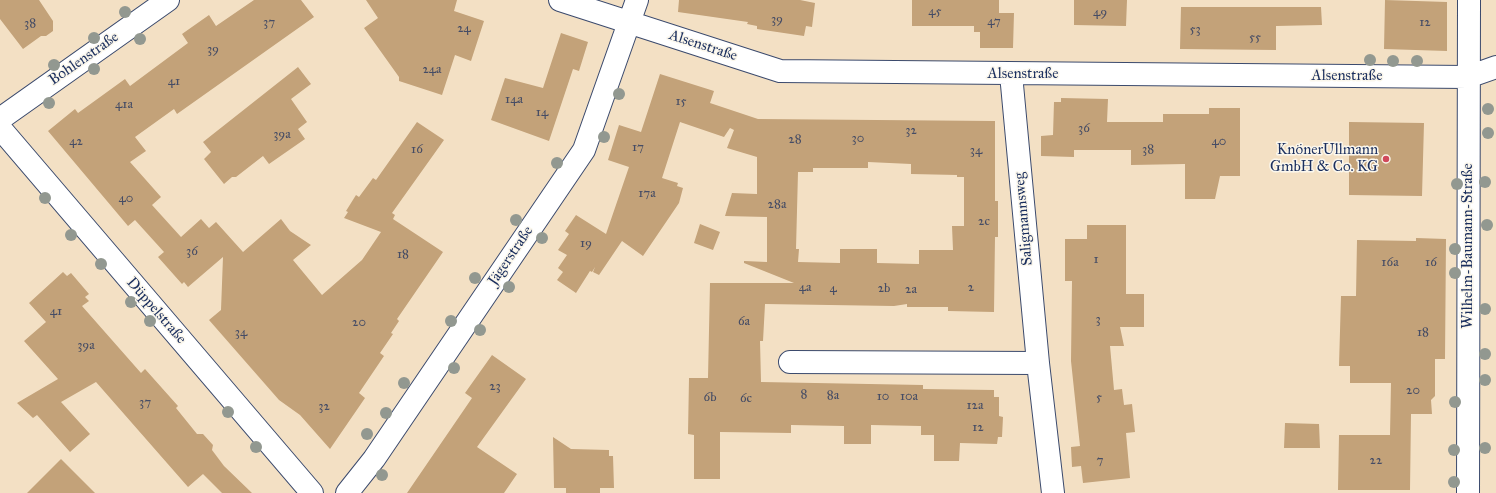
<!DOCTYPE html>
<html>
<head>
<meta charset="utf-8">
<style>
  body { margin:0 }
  canvas { display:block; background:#f3e0c4 }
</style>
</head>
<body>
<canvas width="1496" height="493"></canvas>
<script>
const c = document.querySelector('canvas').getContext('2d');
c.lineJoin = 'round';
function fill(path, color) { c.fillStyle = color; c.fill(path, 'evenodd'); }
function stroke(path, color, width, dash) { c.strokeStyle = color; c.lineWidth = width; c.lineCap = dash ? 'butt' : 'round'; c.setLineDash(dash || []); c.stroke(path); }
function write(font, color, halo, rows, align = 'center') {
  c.font = font + ' "IM FELL Great Primer",serif'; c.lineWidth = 3; c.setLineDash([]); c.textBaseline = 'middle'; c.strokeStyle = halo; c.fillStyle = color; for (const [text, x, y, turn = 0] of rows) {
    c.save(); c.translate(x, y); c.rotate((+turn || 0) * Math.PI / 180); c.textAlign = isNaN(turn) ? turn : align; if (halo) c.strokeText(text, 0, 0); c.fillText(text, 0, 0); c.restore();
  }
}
fill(new Path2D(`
  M0,0H39L53,21V31L46,36H41L23,49L0,19Z
  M254,0H301L314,17L177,114L174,109L135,137L146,151L130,162L161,197L152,205L181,237L201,219L209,228L216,222L243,252L281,219L290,231L311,245L293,260L322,295L362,260L381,232L344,218L348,212L346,211L356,195L359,197L373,178L376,180L417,122L444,140L392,213L395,215L393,219L443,252L397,319L399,321L391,333L393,334L380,353L384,356L359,393L365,398L330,449L300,415L279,400L209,320L221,310L223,257L188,287L184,282L182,284L158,257L164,252L135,220L128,226L48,131L75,109L78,113L125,79L130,86L188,43L182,34L209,15L216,26Z
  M366,0H457L454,11L484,21L471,61L455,55L442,95L399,81V77L364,28L378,18Z
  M679,0H800L815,3L812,27L806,26L804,36L757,29V26L747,24L748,22L678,12Z
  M912,0H999V13H1014L1013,48H980V32H974V26H912Z
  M1074,0H1127L1126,26L1074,25Z
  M1385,0L1447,2V51L1384,49Z
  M1181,7H1321L1322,25L1276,26V50L1180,49Z
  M561,33L588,42L579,71L573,69L549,141L491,120L505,78L543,88Z
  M298,67L311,84L291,99L307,122L298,129L305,139L269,164L263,156L236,177H232L224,184L204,159L211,152L203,142Z
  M660,74L714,91L710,103L758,119L995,121V201H998V237H995L994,312L948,311V307H907V304L894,306L765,304L763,341H760L761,382L923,385V389L994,390V397H999V416L1003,417L1002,437H998L997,444L960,443L959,461H934V435H921V426L871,425V444H844V426L791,425V433L720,432V479H694V435L688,434L689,378H708L710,283H794L744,263V261L767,262V217L725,216L732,193L757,194V157L727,148L734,130L730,128L724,137L680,122L662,178L678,183L677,186L683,188L679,203L643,256L622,241L599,275L593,272L595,267L592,272L590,271L576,293L557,280L563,272L558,268L567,255L558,250L569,234L565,231L576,215L606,234L629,167L608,160L619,125L641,132ZM868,162L911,164V174L957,175V177H964V226H952L953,250H919V264L877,263V249H840V263L798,262L799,249H796L798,172H813V168H868Z
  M1061,98L1108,99L1107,122H1163V114H1209V108H1240V176H1220L1215,199H1185V164L1131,165V150H1074V157L1041,156V136L1053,135L1054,102H1061Z
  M1349,122L1424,123L1422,196L1349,195Z
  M700,224L720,232L713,250L694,243Z
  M1087,225H1126V294H1144V327H1120L1124,346H1110L1114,390L1122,389L1124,405L1132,404L1135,432L1126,433L1130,478L1083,483L1081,466L1072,467L1071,447L1080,446L1071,361L1072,281H1065V239H1087Z
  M1416,238L1446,239L1445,359H1435V396L1431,400L1432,414H1411L1410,490H1338L1339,435H1390L1391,383H1350V366H1339L1341,296H1356L1357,240L1416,241Z
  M63,272L67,276L71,273L89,294L85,297L89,301L82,306L141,373L145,369L178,406L176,408L197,434H203L213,445L212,450L224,466L252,493H222L203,474L188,487L96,382L61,402L90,434L70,452L37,415L33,418L17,403L58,379L24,341L46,322L29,303Z
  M492,355L526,379L477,447L517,474L504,493H407L472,398L465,393Z
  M1285,423L1319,424L1320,448H1284Z
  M553,437L571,449L609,450V456H613L614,488H600V493H566V488H554Z
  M61,459L95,493H27Z`), '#c3a279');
const minor = new Path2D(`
  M560,0L780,71L1468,77L1496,67
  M1011,74L1038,363L1053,493
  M0,119L168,0
  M0,128L312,493
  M790,362L1038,363
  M347,493L374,459L584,150L637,0
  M1468,493L1469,0`);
stroke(minor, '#3b4a6d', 24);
stroke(minor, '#fff', 22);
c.fillStyle = '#929890';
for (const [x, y] of [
  [125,12],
  [94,38],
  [140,39],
  [1370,60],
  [1393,61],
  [1417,61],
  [54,65],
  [94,69],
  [619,94],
  [49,103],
  [1488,109],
  [1488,133],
  [604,137],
  [557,163],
  [1485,182],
  [1457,184],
  [45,198],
  [516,220],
  [1487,225],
  [71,235],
  [542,238],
  [1455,249],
  [101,264],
  [1455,273],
  [475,278],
  [509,287],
  [131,302],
  [1485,309],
  [150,321],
  [451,321],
  [480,330],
  [1485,354],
  [454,368],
  [1485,380],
  [404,383],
  [1455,402],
  [228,412],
  [386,413],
  [367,434],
  [256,447],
  [1485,448],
  [1454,450],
  [382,475],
  [1454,482]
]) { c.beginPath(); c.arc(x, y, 6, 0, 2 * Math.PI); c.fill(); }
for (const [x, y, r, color] of [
  [1386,159,4,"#d1495b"]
]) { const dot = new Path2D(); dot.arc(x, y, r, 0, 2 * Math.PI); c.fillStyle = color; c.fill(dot); stroke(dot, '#fbf7ec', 1.5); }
write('13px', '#454c65', null, [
  ["45",935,12],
  ["49",1100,13],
  ["39",777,20],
  ["47",994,22],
  ["37",269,23],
  ["12",1425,23],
  ["38",30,24],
  ["24",464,29],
  ["53",1195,30],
  ["55",1255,38],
  ["39",213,50],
  ["24a",432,70],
  ["41",174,82],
  ["14a",514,100],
  ["15",681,102],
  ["41a",124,105],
  ["14",542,113],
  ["36",1084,129],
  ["32",911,131],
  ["39a",282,135],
  ["30",858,139],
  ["28",795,140],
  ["42",76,142],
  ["40",1219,142],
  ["17",638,148],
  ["16",417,150],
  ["38",1148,150],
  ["34",976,151],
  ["17a",647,194],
  ["40",126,199],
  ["28a",777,205],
  ["2c",984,222],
  ["19",586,244],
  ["36",192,252],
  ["18",403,255],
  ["1",1096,260],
  ["16a",1390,263],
  ["16",1431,263],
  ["4a",805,288],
  ["2",971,288],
  ["4",833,289],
  ["2b",884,289],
  ["2a",911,290],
  ["41",56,312],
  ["3",1098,320],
  ["6a",744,322],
  ["20",359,323],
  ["34",241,333],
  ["18",1423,333],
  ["39a",86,346],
  ["23",495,387],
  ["20",1413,391],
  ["8",804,395],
  ["8a",833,396],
  ["10",883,397],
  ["10a",909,397],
  ["6b",710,398],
  ["5",1099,398],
  ["6c",746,399],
  ["37",145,403],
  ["12a",975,406],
  ["32",324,407],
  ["12",978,428],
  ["7",1100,461],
  ["22",1376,461]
]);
write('15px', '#1b2f5e', '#fbf7ec', [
  ["Alsenstraße",703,46,18],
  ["Bohlenstraße",84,59,-35],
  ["Alsenstraße",1023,74],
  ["Alsenstraße",1347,76],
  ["Saligmannsweg",1024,219,-95],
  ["Wilhelm-Baumann-Straße",1468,246,-90],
  ["Jägerstraße",511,256,-56],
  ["Düppelstraße",156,311,49]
]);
write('15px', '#1b2f5e', '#fbf7ec', [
  ["KnönerUllmann",1378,150],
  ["GmbH & Co. KG",1378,167]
], 'right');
</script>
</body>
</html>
